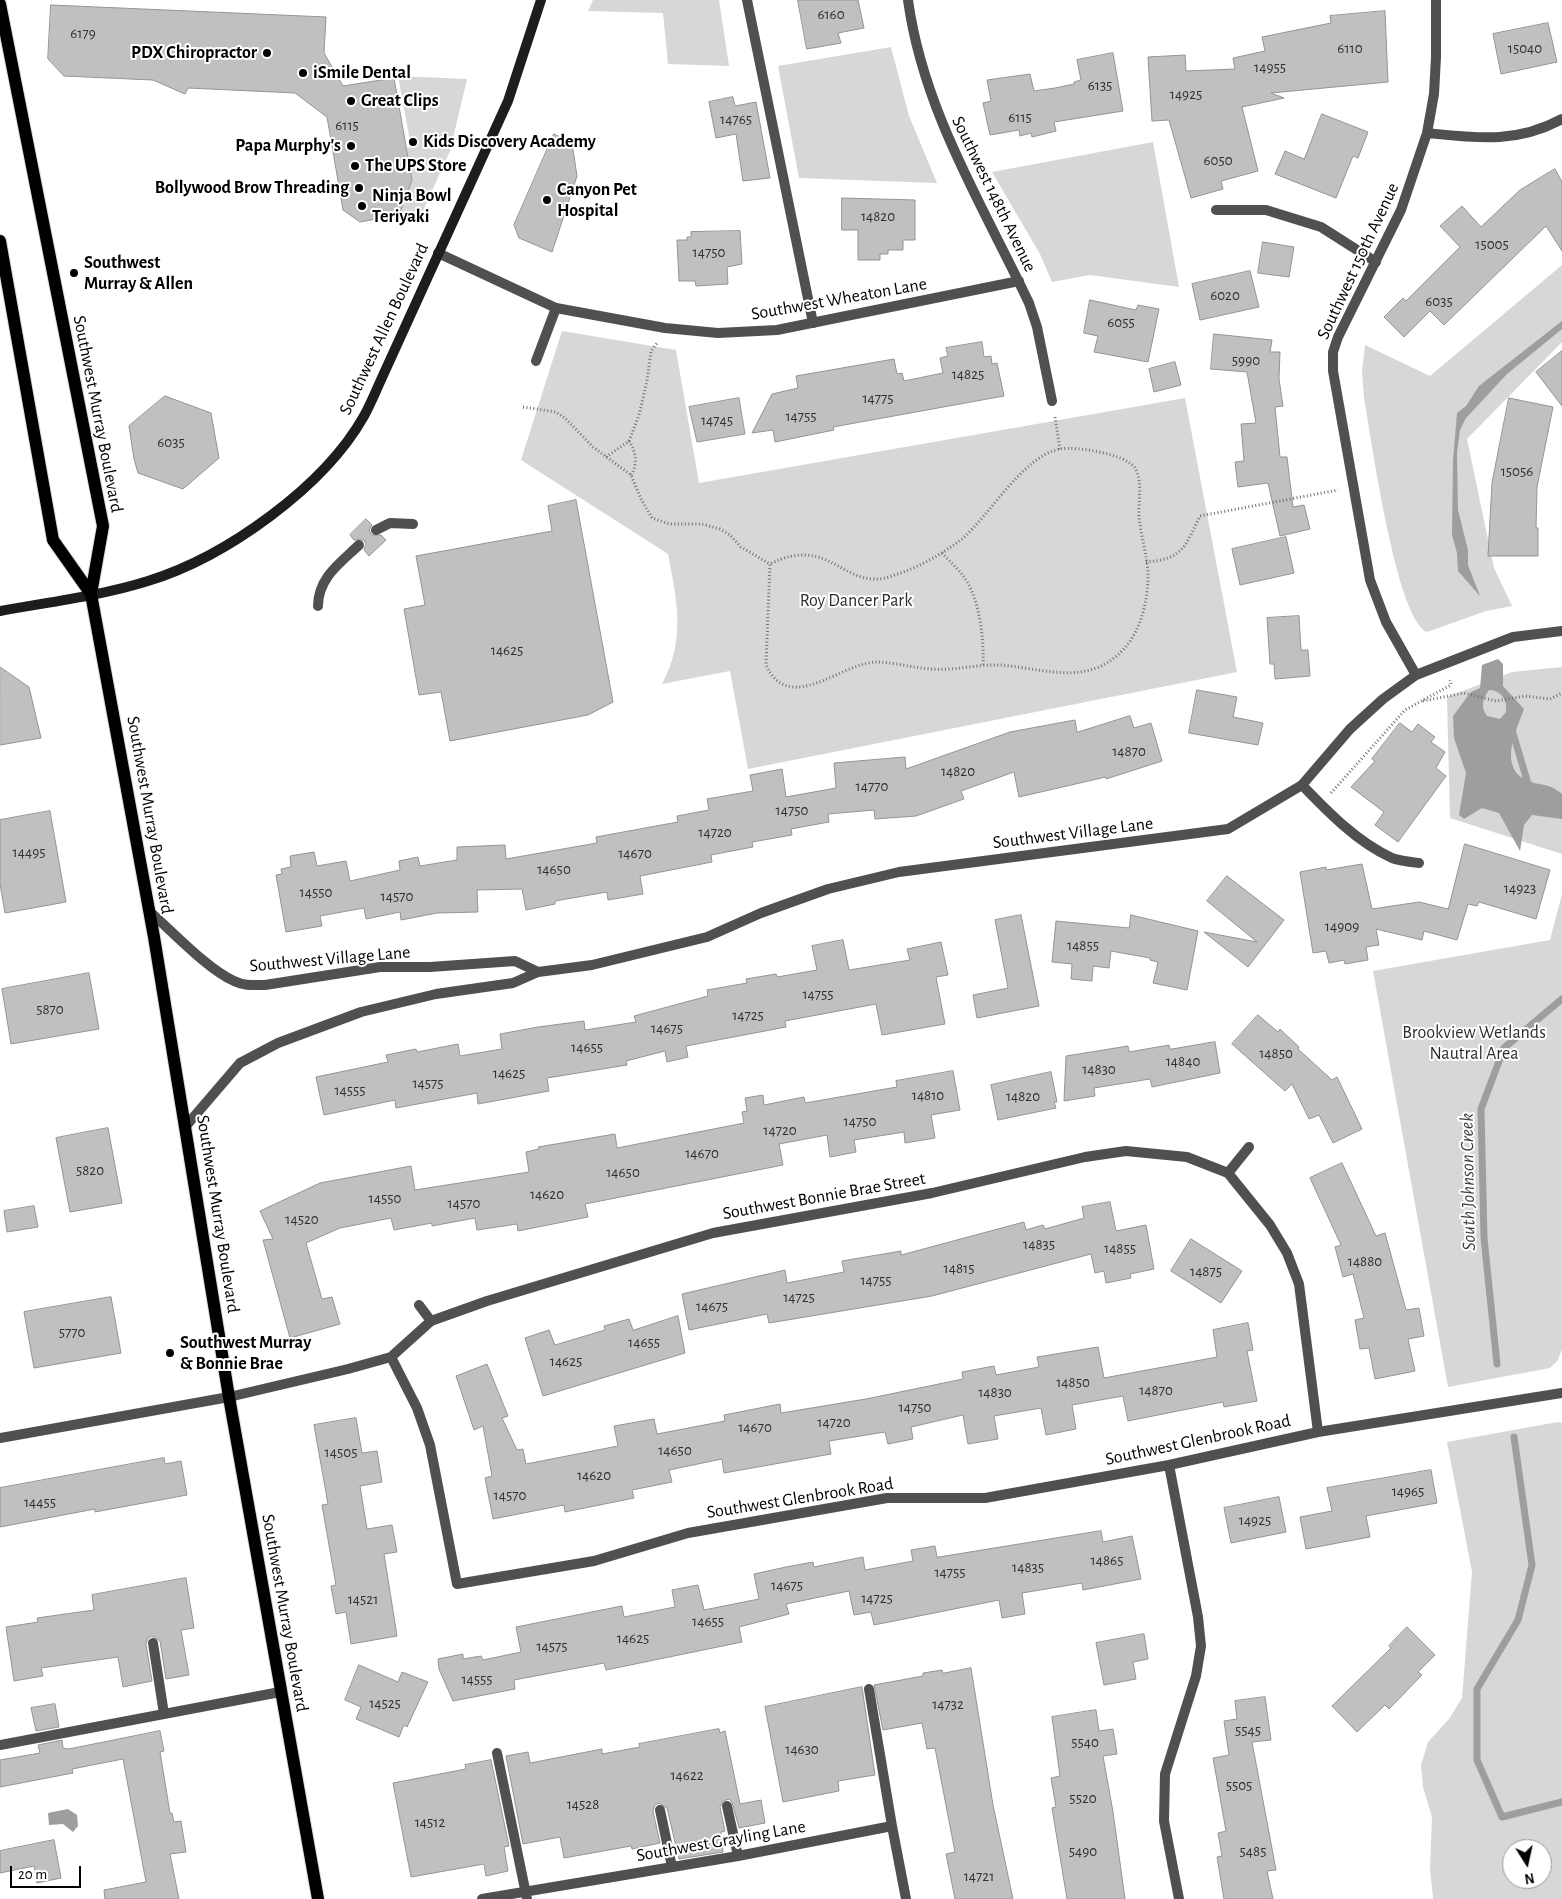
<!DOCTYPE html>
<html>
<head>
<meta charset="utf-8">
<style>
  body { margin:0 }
  #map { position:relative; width:1562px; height:1899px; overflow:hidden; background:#fff; font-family:"Alegreya Sans",sans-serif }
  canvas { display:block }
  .north { position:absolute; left:1502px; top:1839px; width:50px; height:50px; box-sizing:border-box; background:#fff; border:1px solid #999; border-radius:50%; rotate:170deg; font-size:14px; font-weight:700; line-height:20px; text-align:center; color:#000 }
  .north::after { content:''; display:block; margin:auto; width:18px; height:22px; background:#000; clip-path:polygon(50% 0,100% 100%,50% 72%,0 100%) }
  .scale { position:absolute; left:10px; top:1866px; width:71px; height:22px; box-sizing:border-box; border:2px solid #000; border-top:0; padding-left:6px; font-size:15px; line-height:18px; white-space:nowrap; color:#000; -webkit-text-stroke:4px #fff; paint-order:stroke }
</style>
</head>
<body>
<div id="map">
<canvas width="1562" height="1899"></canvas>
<div class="north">N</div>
<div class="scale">20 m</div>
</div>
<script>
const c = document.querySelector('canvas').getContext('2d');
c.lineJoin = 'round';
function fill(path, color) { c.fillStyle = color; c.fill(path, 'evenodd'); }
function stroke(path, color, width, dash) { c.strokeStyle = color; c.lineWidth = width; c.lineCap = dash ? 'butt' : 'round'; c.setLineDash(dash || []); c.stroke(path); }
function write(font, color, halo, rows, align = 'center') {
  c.font = font + ' "Alegreya Sans",sans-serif'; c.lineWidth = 4; c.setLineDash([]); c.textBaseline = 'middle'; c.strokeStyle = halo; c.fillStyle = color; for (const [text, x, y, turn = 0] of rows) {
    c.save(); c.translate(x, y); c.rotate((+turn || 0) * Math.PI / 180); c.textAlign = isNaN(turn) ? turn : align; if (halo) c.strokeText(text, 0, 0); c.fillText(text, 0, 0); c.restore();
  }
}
fill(new Path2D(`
  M593,0H719L729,66L668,64L663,13L588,11Z
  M891,47L909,116L937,183L799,178L778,66Z
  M398,76L467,79L450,151L417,224L399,215L412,180L407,148L411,147Z
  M1153,142L1179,287L1090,275L1052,282L1040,254L992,172Z
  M1562,265V342L1467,439L1494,568L1512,606L1486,611L1427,632C1396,620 1371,436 1364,398L1362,371L1365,345L1430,376Z
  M562,331L676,350L699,483L1185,398L1237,672L748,769L730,671L662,684C686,639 677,601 668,554L521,460Z
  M1562,667V854L1450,818L1447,697L1512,672Z
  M1562,894V1349L1558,1360L1550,1368L1448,1387L1373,971L1550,940Z
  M1558,1422L1562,1423V1899H1433L1430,1868L1432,1817L1423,1787L1421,1765L1428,1742L1449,1719L1462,1698L1472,1572L1447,1442ZM1512,1849H1542V1879H1512Z`), '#d7d7d7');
fill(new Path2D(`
  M1562,321V329L1507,374L1466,418L1460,430L1457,453L1458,510L1468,550V565L1480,596L1458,571L1457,553L1452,535L1453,460L1457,413L1466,406L1479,386Z
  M1498,659L1503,664V686L1524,709C1517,729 1498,766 1526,780C1540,787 1547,781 1562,794V819L1532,815L1524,825L1520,851L1499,813L1482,808L1464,819L1459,815L1466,773L1454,738L1453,716L1471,692L1480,688L1482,665ZM1489,690C1501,690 1508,701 1506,712L1500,719L1487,716C1480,706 1483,699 1489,690Z
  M68,1809L77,1815L78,1826L73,1832L63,1824L49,1825L48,1813Z`), '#9e9e9e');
stroke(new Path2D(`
  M1512,730L1529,787
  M1497,1364L1484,1238L1481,1109L1504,1048L1562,999
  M1514,1437L1532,1565L1518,1620L1477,1689V1760L1502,1817L1562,1802`), '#9e9e9e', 7);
const building = new Path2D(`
  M798,0H858L864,28L838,33L841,43L807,49Z
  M51,5L326,17L324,53L343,86L394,78L412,180L399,215L360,222L343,210L327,117L295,93L188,88L185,94L153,80L64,76L48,59Z
  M1385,11L1388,82L1271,93L1284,98L1242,107L1258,171L1221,181L1223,189L1191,198L1169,120L1152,121L1148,57L1185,55L1186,71L1235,69L1233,58L1265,51L1262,37L1331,23L1330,16Z
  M1548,23L1557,62L1501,74L1493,34Z
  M1113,53L1123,111L1054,122L1056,131L1032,137L1031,133L1020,136L1019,130L990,135L983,103L991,101L987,80L1030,74L1034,91L1055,88L1074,84V82L1081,80L1077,60Z
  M733,97L735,106L756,102L770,178L743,181L736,134L716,138L709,102Z
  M1322,114L1368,132L1358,158L1353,156L1336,198L1275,174L1285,151L1304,159Z
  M554,134L572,143L577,176L552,252L519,238L514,225Z
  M1555,169L1562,182V251L1546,226L1444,325L1430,311L1404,337L1384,317L1403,298L1406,301L1460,247L1440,226L1462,206L1481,227L1520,190Z
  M842,198L915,200V240H903V250H888V254H880V260H858V230H842Z
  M740,231L742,264L727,267L728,284L696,286L695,281H679L677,240H687V237H691V232Z
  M1263,242L1294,247L1289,277L1258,273Z
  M1250,271L1259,307L1200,320L1192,284Z
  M1090,300L1136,310L1138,305L1159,309L1148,362L1094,352L1098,336L1084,333Z
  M1214,334L1272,340L1270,352H1280L1279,379L1283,406L1275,407L1280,457H1287L1293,507L1304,505L1310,529L1280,536L1268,483L1238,487L1235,462L1244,461L1241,424L1256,423L1247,372L1211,369Z
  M982,342L984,357L991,356L992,364L997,363L1004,396L833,427L834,430L775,442L773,430L752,433L772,394L798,388L796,376L894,359L897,374L902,373L904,381L943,373L940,358L948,356L946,348Z
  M1562,351V406L1536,372Z
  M1175,362L1181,385L1154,392L1149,369Z
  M165,396L211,413L219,458L183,489L138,473L134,459L129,426Z
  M739,398L745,434L697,442L689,407Z
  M1509,398L1553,407L1537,487L1536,528H1538V556H1488L1492,483Z
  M576,500L613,702L588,715L450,741L441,692L419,695L404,609L425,605L416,556L552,531L548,506Z
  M366,519L372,525L369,530L372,535H381L386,540L369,556L364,550L366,544L364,540H354L350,535Z
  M1286,537L1294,573L1240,585L1232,549Z
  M1299,616L1301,650H1308L1310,676L1275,679L1274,664H1270L1267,618Z
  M0,667L29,687L41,738L0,745Z
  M1197,690L1237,697L1233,717L1263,723L1258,745L1189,733Z
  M1130,716L1134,728L1151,723L1162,761L1106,779V777L1019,797L1014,772L961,791L964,799L916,816L875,819L874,810L828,814L829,822L791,829L792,835L752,842L753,847L711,855L712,862L640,876L643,894L608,900L607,892L555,901V904L526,910L522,889L477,890L478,912L437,913L401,920L400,912L366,919L364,908L320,916L322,926L286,932L276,875L282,874L281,869L291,867L290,856L314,852L317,866L346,861L350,881L400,870L399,861L418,857L420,866L457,860V847L505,845L506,859L597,843L596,837L678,822L677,816L709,810L707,799L753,791L750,775L782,769L786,797L836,788L834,763L905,757L906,769L1010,732L1075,720L1077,732Z
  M1400,723L1412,732L1418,724L1435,737L1431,742L1445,752L1436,768L1446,776L1398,842L1375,825L1384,812L1351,787L1375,761L1372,759Z
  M50,811L66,902L5,913L0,884V820Z
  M1465,844L1550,870L1536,919L1479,902L1477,906L1468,904L1457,940L1424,931L1422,940L1376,929L1379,945L1366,947L1368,960L1345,964L1344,960L1329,963L1326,951L1313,953L1300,872L1326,867V870L1362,864L1372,909L1419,902L1448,909Z
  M1227,876L1284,920L1248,967L1204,932L1257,942L1207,901Z
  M1021,915L1039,1006L977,1018L973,995L1008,988L995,920Z
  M1131,915L1198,931L1187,990L1153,983L1158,962L1150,960V958L1111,951L1109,968L1093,966L1092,981L1071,979L1072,964L1052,962L1056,921L1129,928Z
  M843,940L849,970L910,960L907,949L941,942L948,975L936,977L945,1024L882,1035L876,1004L785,1021L786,1027L686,1046L688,1057L667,1062L665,1051L626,1061L627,1065L547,1078L549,1091L478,1104L477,1093L396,1108L395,1100L324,1115L316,1077L388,1062L386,1055L416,1049L417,1052L458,1044L460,1056L502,1049L500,1034L538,1027L584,1021L585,1030L636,1022L634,1016L708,996L707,990L747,983L746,979L776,974L777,977L817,970L812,946Z
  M89,973L99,1029L11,1044L2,989Z
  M1258,1015L1278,1032L1280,1029L1299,1047L1298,1049L1332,1080L1337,1077L1362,1129L1333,1143L1319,1115L1309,1119L1292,1084L1285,1091L1232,1044Z
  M1215,1042L1220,1073L1152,1087L1150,1079L1094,1088L1095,1096L1064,1101L1066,1056L1128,1046L1129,1052L1169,1045L1170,1049Z
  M953,1071L960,1110L931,1115L935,1138L905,1143L904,1132L854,1140L856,1152L830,1157L827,1135L779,1144L783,1165L585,1204L588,1217L518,1231L517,1224L477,1230L475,1218L432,1226V1223L394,1230L391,1218L340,1228L306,1243L322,1299L332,1297L340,1324L290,1338L263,1240L273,1239L260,1211L320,1183L411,1166L415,1190L529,1172L526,1152L539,1149L538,1147L615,1134L617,1148L744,1123L742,1112L747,1111L745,1098L763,1095L764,1105L804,1097L805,1103L897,1087L896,1081Z
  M1051,1072L1057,1102H1054L1056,1108L998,1120L991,1085Z
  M108,1128L122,1203L70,1212L56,1138Z
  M1342,1163L1376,1236L1385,1233L1406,1310L1419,1308L1424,1336L1408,1339L1415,1371L1375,1379L1369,1348L1360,1349L1355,1320L1364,1318L1353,1274L1343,1277L1335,1247L1341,1245L1310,1178Z
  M1110,1202L1116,1231L1146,1225L1154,1269L1130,1274L1131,1278L1106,1283L1104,1271L1095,1273L1091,1254L932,1296L769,1323L767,1314L689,1330L682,1294L785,1270L787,1283L844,1272L842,1261L901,1251V1255L1024,1222L1026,1230L1043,1225L1045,1229L1084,1218L1082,1207Z
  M34,1206L38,1227L7,1232L4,1211Z
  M1191,1239L1242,1271L1221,1303L1171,1271Z
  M111,1297L121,1353L34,1368L24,1312Z
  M678,1316L685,1353L543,1396L525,1338L549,1330L555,1345L605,1330L604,1326L629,1319L633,1330Z
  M1248,1323L1253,1350L1247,1351L1257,1401L1224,1407L1223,1402L1128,1421L1123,1396L1072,1405L1076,1429L1046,1435L1041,1408L994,1416L998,1439L968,1444L963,1415L911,1427L913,1439L888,1444L885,1432L829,1441L831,1454L724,1473L722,1459L669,1470L672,1482L632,1490L634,1498L565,1512L564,1505L493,1519L485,1478L492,1476L483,1426L474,1430L456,1376L487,1364L508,1416L502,1418L517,1450L523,1449L526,1464L618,1446L614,1426L654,1419L657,1434L725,1421L724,1415L780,1404L781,1413L866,1399L963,1379L962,1372L994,1366L996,1375L1039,1367L1037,1357L1098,1347L1104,1378L1217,1357L1213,1330Z
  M356,1418L362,1453L377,1451L382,1482L360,1486L367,1529L392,1525L397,1552L384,1554L397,1636L351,1644L346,1612L336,1614L331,1586L336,1585L322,1505L328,1504L314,1425Z
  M164,1458L165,1464L181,1461L187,1495L95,1512V1509L0,1527V1488Z
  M1431,1470L1437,1503L1366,1516L1370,1537L1306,1549L1300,1517L1332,1511L1327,1488Z
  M1279,1497L1286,1532L1231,1543L1224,1508Z
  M1101,1531L1103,1542L1132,1536L1141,1579L1083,1590L1082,1583L1022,1593L1025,1614L1002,1618L999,1600L874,1625L871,1612L854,1615L849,1591L786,1604L789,1614L739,1627L742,1642L606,1670L604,1663L514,1680L515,1689L453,1701L439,1669L438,1659L463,1654V1659L481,1656L483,1660L521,1652L516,1627L622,1606L624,1617L675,1607L672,1590L698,1585L704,1610L759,1599L754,1574L786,1567L813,1562L814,1567L863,1557L865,1570L913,1561L911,1550L935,1546L937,1557Z
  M186,1578L194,1628L181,1630L189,1675L166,1679L160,1641L152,1636L148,1638L146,1644L152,1681L123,1687L118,1657L41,1668L43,1676L14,1681L6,1627L38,1622L37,1618L94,1610L92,1595Z
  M1407,1627L1435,1655L1418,1672L1422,1675L1389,1709L1385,1705L1357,1732L1332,1706L1391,1648L1389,1646Z
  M1144,1634L1148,1659L1133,1662L1136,1679L1104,1685L1096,1643Z
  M359,1665L398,1682L402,1672L428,1682L407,1727L404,1725L399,1737L356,1719L361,1707L345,1700Z
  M971,1668L993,1805L1013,1899H955L946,1854L955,1852L935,1748L927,1749L922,1723L883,1730L874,1685L923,1676V1673L942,1670L943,1673Z
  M862,1687L875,1775L838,1781L839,1791L783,1802L765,1707Z
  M1265,1697L1271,1740L1252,1742L1276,1870L1267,1871L1273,1899H1224L1217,1857L1222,1856L1218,1833L1226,1831L1213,1758L1229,1755L1224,1721L1237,1719L1235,1701Z
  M55,1704L59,1727L36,1731L31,1708Z
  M1096,1710L1099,1731L1113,1729L1117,1754L1103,1756L1113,1812L1125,1899H1067L1052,1808L1056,1807L1051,1778L1060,1776L1052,1717Z
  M719,1729L720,1733L725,1731L740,1804L761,1800L765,1823L739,1828L732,1802L729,1799L723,1801L720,1807L725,1831L721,1832L723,1852L679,1859L667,1808L659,1803L655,1805L653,1811L660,1843L632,1849L631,1846L564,1858L560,1837L523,1844L506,1756L528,1752L530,1763L602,1749V1754L640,1747L639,1744Z
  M160,1731L164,1751L160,1752L170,1813H172L174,1822L181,1821L186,1852L170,1854L179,1899H105L104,1890L146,1882L123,1759L72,1769L73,1773L0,1787V1760L40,1753L38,1745L62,1740L63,1748L68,1749Z
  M491,1760L509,1846L504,1847L508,1871L486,1876L484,1864L411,1877L393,1783L466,1769L465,1765Z
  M54,1840L61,1878L37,1883L34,1866L0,1873V1851Z`);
fill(building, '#c0c0c0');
stroke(building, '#949494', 1);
const primary = new Path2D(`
  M0,4L103,526L91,594L154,937L229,1397L318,1899
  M0,241L53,540L91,594`);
stroke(primary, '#dbdbdb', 14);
stroke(new Path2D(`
  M523,407L556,412L566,419L593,447L631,475L641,499L652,518L669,524H702L720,529L730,535L741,547L770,564L766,665C789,716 841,663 876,662C894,662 913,668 931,669C954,671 977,664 1000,665C1032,667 1068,680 1099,667C1133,652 1146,617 1148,581C1149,560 1141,538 1139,517C1138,501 1143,482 1135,468C1126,454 1076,446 1060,449C1023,456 990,515 962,539C941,555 917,568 892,576C844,593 831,533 770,564
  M1055,417L1060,449
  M629,441C636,451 638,465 631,475
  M606,457L629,441L639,415L647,381L651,351L657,343
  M942,553C950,562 960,570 966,580C980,603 984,638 983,665
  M1146,562C1184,559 1185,546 1200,516L1338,490
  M1423,701L1464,693L1496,701L1525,696L1550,699L1562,693
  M1331,793L1405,710L1451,685L1450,680`), '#727272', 3, [1, 2.5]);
stroke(new Path2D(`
  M747,0L813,323
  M1216,210H1266L1321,227L1376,262
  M536,361L556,308
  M376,530L390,523L413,524
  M318,606C318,578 340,563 359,545
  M1302,785C1328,812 1357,842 1392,858C1400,861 1410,862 1419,863
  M153,1643L164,1714
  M869,1689L892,1826
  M0,1745L280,1692
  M497,1753L527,1899
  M727,1806L738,1856
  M660,1810L672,1867
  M482,1899L738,1856L892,1826L906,1899`), '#505050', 10);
stroke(new Path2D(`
  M908,0C923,110 982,204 1029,303L1037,327L1052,401
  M1427,133C1476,138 1516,144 1562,119
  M438,253L556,308L665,328L718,333L777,330L1019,281
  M1416,675L1386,622L1370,580L1333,371V352L1338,337L1401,210L1427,133L1434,94L1436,57V0
  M149,911C172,931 207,969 234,981C244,986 254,985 265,985L380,967H430L515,961L538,972
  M186,1126L240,1063L278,1043L361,1012L436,994L513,983L538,972L592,965L707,937L761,913L828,889L899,872L1228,829L1302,785L1350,729L1383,699L1416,675L1513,637L1562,631
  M1228,1173L1249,1147
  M419,1305L431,1321
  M391,1357L417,1408L430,1445L457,1584L594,1561L688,1533L887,1498H985L1169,1465L1318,1432L1562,1393
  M0,1438L229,1397L348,1369L391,1357L431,1321L487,1301L713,1233L932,1193L1085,1157L1126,1151L1187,1157L1228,1173L1270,1225L1287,1253L1299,1284L1318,1432
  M1169,1465L1198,1617L1201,1646L1196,1676L1165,1774L1164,1821L1179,1899`), '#505050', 10);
stroke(new Path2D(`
  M0,611C49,602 100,596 148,581C226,557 324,487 364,416C370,405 375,393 380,382L508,101L541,0`), '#1d1d1d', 10);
stroke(primary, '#000', 12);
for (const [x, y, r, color] of [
  [267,53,5,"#000"],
  [303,73,5,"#000"],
  [351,101,5,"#000"],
  [413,142,5,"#000"],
  [351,146,5,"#000"],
  [355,166,5,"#000"],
  [359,188,5,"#000"],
  [547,200,5,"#000"],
  [362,206,5,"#000"],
  [74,273,5,"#000"],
  [170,1353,5,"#000"]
]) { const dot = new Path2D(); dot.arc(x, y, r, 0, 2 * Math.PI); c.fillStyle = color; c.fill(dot); stroke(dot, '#fff', 2); }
write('15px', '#303030', null, [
  ["6160",831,14],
  ["6179",83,33],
  ["6110",1350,48],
  ["15040",1525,48],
  ["14955",1270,67],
  ["6135",1100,85],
  ["14925",1186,94],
  ["6115",1020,117],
  ["14765",736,119],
  ["6115",347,125],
  ["6050",1218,160],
  ["14820",878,216],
  ["15005",1492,244],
  ["14750",709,252],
  ["6020",1225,295],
  ["6035",1439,301],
  ["6055",1121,322],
  ["5990",1246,360],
  ["14825",968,374],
  ["14775",878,398],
  ["14755",801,416],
  ["14745",717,420],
  ["6035",171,442],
  ["15056",1517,471],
  ["14625",507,650],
  ["14870",1129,751],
  ["14820",958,771],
  ["14770",872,786],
  ["14750",792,810],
  ["14720",715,832],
  ["14495",29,852],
  ["14670",635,853],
  ["14650",554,869],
  ["14923",1520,888],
  ["14550",316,892],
  ["14570",397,896],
  ["14909",1342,926],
  ["14855",1083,945],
  ["14755",818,994],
  ["5870",50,1009],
  ["14725",748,1015],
  ["14675",667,1028],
  ["14655",587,1047],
  ["14850",1276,1053],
  ["14840",1183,1061],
  ["14830",1099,1069],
  ["14625",509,1073],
  ["14575",428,1083],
  ["14555",350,1090],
  ["14810",928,1095],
  ["14820",1023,1096],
  ["14750",860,1121],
  ["14720",780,1130],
  ["14670",702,1153],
  ["5820",90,1170],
  ["14650",623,1172],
  ["14620",547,1194],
  ["14550",385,1198],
  ["14570",464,1203],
  ["14520",302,1219],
  ["14835",1039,1244],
  ["14855",1120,1248],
  ["14880",1365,1261],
  ["14815",959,1268],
  ["14875",1206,1271],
  ["14755",876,1280],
  ["14725",799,1297],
  ["14675",712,1306],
  ["5770",72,1332],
  ["14655",644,1342],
  ["14625",566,1361],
  ["14850",1073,1382],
  ["14870",1156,1390],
  ["14830",995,1392],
  ["14750",915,1407],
  ["14720",834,1422],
  ["14670",755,1427],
  ["14650",675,1450],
  ["14505",341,1452],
  ["14620",594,1475],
  ["14965",1408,1491],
  ["14570",510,1495],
  ["14455",40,1502],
  ["14925",1255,1520],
  ["14865",1107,1560],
  ["14835",1028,1567],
  ["14755",950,1572],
  ["14675",787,1585],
  ["14725",877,1598],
  ["14521",363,1599],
  ["14655",708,1621],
  ["14625",633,1638],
  ["14575",552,1646],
  ["14555",477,1679],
  ["14525",385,1703],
  ["14732",948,1704],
  ["5545",1248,1730],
  ["5540",1085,1742],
  ["14630",802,1749],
  ["14622",687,1775],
  ["5505",1239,1785],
  ["5520",1083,1798],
  ["14528",583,1804],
  ["14512",430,1822],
  ["5490",1083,1851],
  ["5485",1253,1851],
  ["14721",979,1876]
]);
write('bold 18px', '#000', '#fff', [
  ["PDX Chiropractor",257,53,"right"],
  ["iSmile Dental",313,73],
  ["Great Clips",361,101],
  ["Kids Discovery Academy",423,142],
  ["Papa Murphy's",341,146,"right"],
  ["The UPS Store",365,166],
  ["Bollywood Brow Threading",349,188,"right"],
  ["Canyon Pet",557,190],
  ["Hospital",557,211],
  ["Ninja Bowl",372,196],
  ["Teriyaki",372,217],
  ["Southwest",84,263],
  ["Murray & Allen",84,284],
  ["Southwest Murray",180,1343],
  ["& Bonnie Brae",180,1364]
], 'left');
write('18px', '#000', '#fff', [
  ["Southwest 148th Avenue",994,194,64],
  ["Southwest 150th Avenue",1358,261,-65],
  ["Southwest Wheaton Lane",839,299,-10],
  ["Southwest Allen Boulevard",384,329,-65],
  ["Southwest Murray Boulevard",98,414,79],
  ["Southwest Murray Boulevard",150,815,80],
  ["Southwest Village Lane",1073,833,-7],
  ["Southwest Village Lane",330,959,-5],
  ["Southwest Bonnie Brae Street",824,1196,-10],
  ["Southwest Murray Boulevard",218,1214,81],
  ["Southwest Glenbrook Road",1198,1440,-12],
  ["Southwest Glenbrook Road",800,1498,-9],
  ["Southwest Murray Boulevard",285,1613,80],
  ["Southwest Grayling Lane",721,1841,-10]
]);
write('18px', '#2e2e2e', '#fff', [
  ["Roy Dancer Park",856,601],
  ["Brookview Wetlands",1474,1033],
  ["Nautral Area",1474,1054]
]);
write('italic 19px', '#3f3f3f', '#fff', [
  ["South Johnson Creek",1468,1182,-91]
]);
</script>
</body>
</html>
